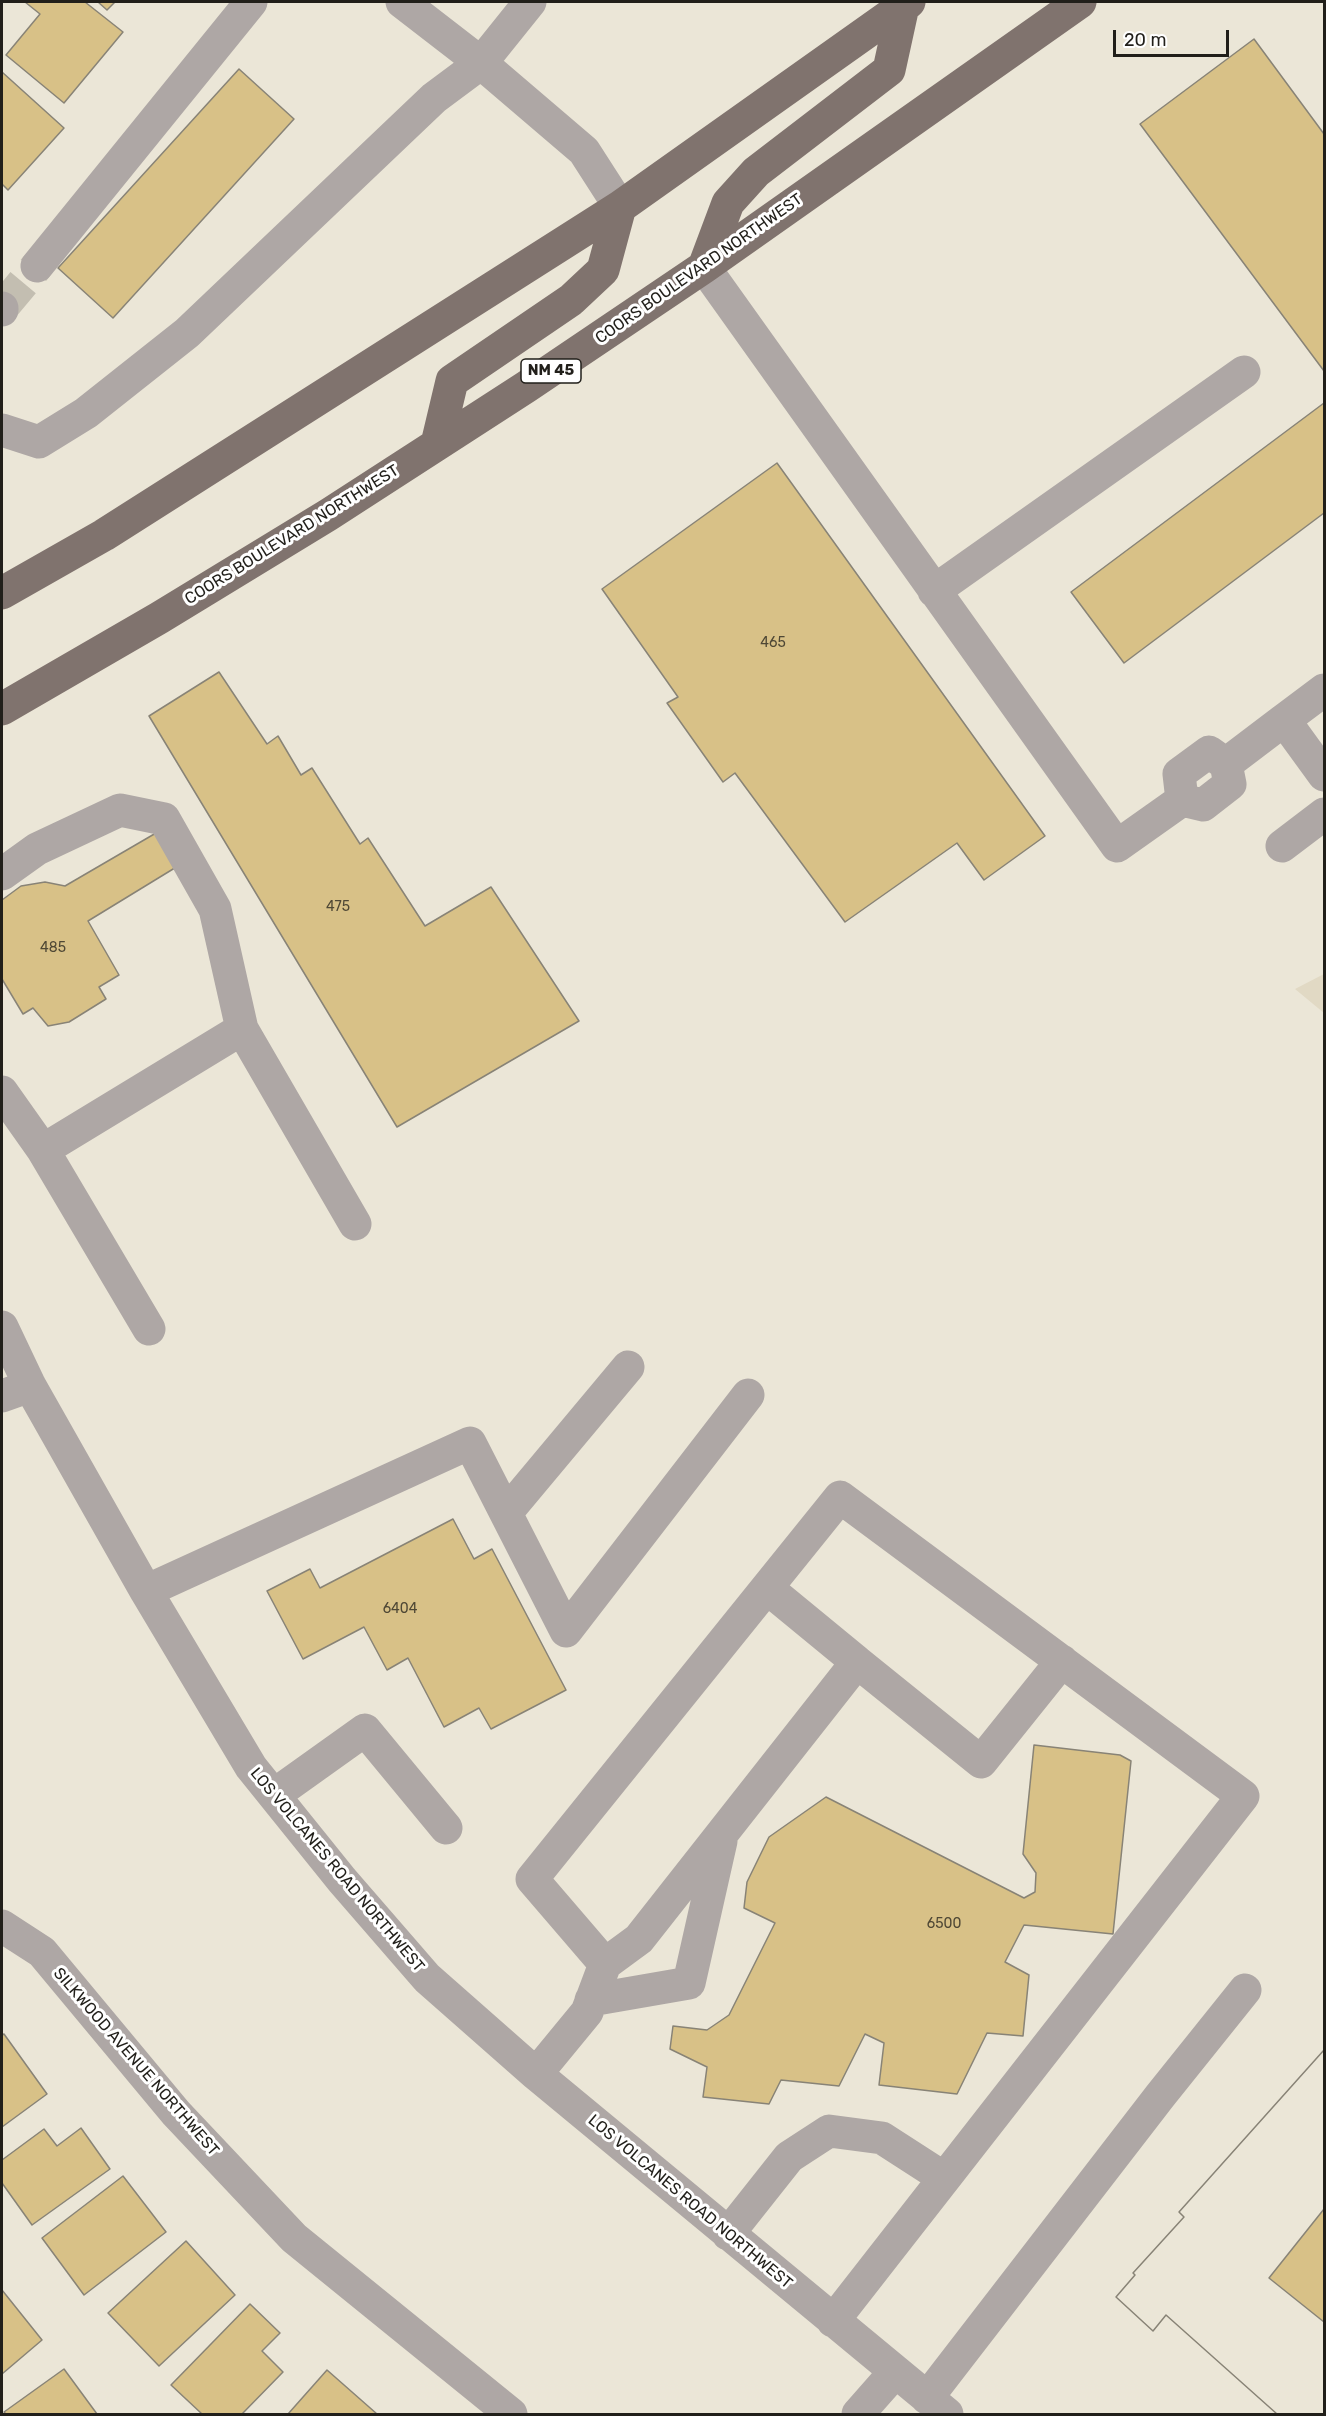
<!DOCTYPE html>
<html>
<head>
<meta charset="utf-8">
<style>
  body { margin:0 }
  #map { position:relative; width:1326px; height:2416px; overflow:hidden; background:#ebe6d7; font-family:Rubik,sans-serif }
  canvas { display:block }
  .frame { position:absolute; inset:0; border:3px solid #211f1a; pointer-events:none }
  .scale { position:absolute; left:1113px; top:30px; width:116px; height:27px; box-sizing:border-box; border:3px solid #211f1a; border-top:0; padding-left:8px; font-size:18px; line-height:21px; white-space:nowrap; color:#211f1a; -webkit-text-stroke:4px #fff; paint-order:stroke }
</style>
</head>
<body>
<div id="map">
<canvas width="1326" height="2416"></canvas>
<div class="frame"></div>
<div class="scale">20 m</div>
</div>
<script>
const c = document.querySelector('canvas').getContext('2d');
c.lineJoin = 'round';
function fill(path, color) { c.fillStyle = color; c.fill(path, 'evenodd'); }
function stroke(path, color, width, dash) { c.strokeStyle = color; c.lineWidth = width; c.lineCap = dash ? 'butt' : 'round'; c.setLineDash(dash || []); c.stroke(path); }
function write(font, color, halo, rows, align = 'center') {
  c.font = font + ' Rubik,sans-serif'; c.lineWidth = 6; c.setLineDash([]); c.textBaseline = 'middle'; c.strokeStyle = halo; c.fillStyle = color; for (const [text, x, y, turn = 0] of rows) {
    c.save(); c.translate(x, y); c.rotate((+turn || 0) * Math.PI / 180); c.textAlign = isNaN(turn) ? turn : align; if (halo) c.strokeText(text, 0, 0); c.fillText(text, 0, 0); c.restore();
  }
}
fill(new Path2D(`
  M1324,974V1013L1295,989Z`), '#e1d9c4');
const building = new Path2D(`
  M25,2H85L123,32L64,103L6,55L40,14Z
  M98,2H115L107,10Z
  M1254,39L1324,134V371L1140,124Z
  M239,69L294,119L113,318L58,268Z
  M2,72L64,128L8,190L2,184Z
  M1324,403V513L1124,663L1071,592Z
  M777,463L1045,836L984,880L957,843L845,922L735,773L723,782L667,703L678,697L602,589Z
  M219,672L267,744L278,736L301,775L312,768L360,844L368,838L425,926L491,887L579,1021L397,1127L149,716Z
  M156,833L178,866L88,921L119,975L99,987L106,999L69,1022L48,1026L33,1008L23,1014L2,979V900L21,886L45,882L65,886Z
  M453,1519L474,1559L492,1549L566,1690L491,1729L479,1708L444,1727L408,1658L387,1670L364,1627L303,1659L267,1591L310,1569L320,1588Z
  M1034,1745L1120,1755L1131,1761L1113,1934L1024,1925L1005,1962L1029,1975L1023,2036L987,2033L957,2094L879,2085L884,2043L865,2034L839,2086L781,2080L769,2104L703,2097L707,2067L670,2049L673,2026L707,2030L729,2015L775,1923L744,1908L747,1882L769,1837L826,1797L1024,1898L1035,1892L1036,1873L1023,1854Z
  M4,2034L47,2094L2,2127V2035Z
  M1324,2050V2209L1269,2278L1324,2322V2414H1277L1166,2315L1153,2331L1116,2297L1135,2275L1133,2273L1184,2217L1179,2212Z
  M1324,2050V2414H1277L1166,2315L1153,2331L1116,2297L1135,2275L1133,2273L1184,2217L1179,2212Z
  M81,2128L110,2169L32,2225L2,2183V2160L44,2129L57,2146Z
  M123,2176L166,2232L84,2295L42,2238Z
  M186,2241L235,2295L159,2366L108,2313Z
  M2,2290L42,2340L2,2374Z
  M250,2304L280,2333L262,2351L283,2372L242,2414H202L171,2385Z
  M64,2369L97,2414H6L4,2412Z
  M327,2370L377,2414H288Z`);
fill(building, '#d8c187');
stroke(building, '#888376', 1.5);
stroke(new Path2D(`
  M2,308L37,266`), '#c3beb1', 33, [33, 16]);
stroke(new Path2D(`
  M402,2L481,63L584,151L620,207
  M37,266L251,2
  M704,267L1117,846L1182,800L1203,805L1230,784L1226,764L1209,752L1179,774L1182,800
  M2,310V308
  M2,430L39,442L86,413L187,333L434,98L481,63L530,2
  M934,591L1244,372
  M1284,720L1324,690
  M1226,764L1284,720L1324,775
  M1282,846L1324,814
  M2,874L37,849L120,810L164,819L215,909L242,1029
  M2,1092L43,1150
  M2,1327L30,1386L146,1591L251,1767L342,1880L427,1978L536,2074L947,2414
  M149,1329L43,1150L242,1029L355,1224
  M2,1396L30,1386
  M506,1513L628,1367
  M146,1591L470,1443L566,1631L748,1395
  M857,1662L981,1762L1062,1661
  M274,1795L365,1730L446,1828
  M2,1926L42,1952L176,2113L294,2238L511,2414
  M605,1964L639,1939L857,1662L767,1588
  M591,2000L689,1983L721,1841
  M536,2074L587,2012L605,1964L532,1879L840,1497L1243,1796L833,2321
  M728,2234L789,2157L829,2131L882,2138L944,2178
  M927,2398L1160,2096L1245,1990
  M858,2414L895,2372`), '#aea7a5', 33);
stroke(new Path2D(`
  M704,267L728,203L756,172L889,70L903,6
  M437,444L452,381L571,300L603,270L620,207
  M2,593L104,535L620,207L909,2
  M2,709L159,618L328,515L526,387L704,267L1080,2`), '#80736e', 33);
write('14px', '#4f4835', null, [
  ["465",773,643],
  ["475",338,907],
  ["485",53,948],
  ["6404",400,1609],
  ["6500",944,1924]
]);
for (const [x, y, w] of [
  [551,371,60]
]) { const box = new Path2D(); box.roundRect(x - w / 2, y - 12, w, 24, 4.5); c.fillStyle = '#fff'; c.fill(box); stroke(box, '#211f1a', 1.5); }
write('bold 15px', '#211f1a', null, [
  ["NM 45",551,371]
]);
write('16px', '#211f1a', '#fff', [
  ["COORS BOULEVARD NORTHWEST",699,269,-35],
  ["COORS BOULEVARD NORTHWEST",292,535,-32],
  ["LOS VOLCANES ROAD NORTHWEST",337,1870,50],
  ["SILKWOOD AVENUE NORTHWEST",136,2062,49],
  ["LOS VOLCANES ROAD NORTHWEST",690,2202,40]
]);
</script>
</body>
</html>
